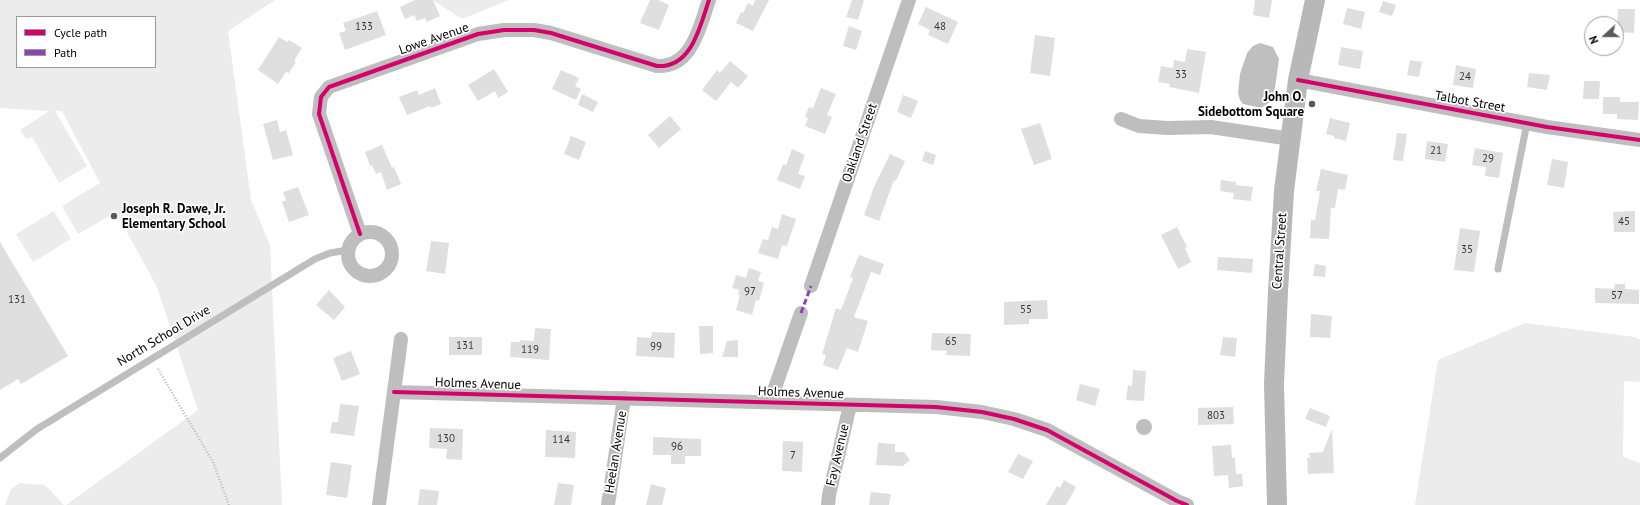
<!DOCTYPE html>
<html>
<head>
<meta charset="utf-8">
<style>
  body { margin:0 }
  #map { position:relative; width:1640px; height:505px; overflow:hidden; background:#fff; font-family:"PT Sans",sans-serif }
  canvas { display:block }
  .legend { position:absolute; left:16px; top:16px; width:140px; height:52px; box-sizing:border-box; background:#fff; border:1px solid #999; margin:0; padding:5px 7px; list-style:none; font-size:12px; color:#000 }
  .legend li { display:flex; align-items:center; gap:8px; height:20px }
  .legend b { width:20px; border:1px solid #999 }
  .north { position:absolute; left:1584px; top:16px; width:40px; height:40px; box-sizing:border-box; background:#fff; border:1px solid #999; border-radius:50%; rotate:249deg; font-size:11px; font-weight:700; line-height:16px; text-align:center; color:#000 }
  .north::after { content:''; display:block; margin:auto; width:14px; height:18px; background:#595959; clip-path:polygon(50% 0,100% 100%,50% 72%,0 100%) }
</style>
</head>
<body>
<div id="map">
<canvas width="1640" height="505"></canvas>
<ul class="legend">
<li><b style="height:5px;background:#d6006c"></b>Cycle path</li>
<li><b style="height:5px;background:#8e44ad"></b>Path</li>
</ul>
<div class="north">N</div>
</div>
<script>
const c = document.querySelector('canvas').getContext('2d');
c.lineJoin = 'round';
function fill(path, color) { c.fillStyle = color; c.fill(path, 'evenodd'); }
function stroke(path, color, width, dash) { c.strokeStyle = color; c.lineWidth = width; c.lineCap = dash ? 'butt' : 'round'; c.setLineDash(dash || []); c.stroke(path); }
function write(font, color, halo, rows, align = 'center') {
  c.font = font + ' "PT Sans",sans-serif'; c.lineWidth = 3.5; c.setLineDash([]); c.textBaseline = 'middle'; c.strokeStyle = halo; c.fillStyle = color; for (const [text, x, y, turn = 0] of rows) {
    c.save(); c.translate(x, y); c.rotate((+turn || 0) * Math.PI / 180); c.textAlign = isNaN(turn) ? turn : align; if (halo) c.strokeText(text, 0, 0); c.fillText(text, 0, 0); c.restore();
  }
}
fill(new Path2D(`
  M0,0H275L228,31L251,200L270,245L282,505H66L198,410L157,287L116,212L78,234L62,206L100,183L62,111H55L87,166L59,183L32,137L26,139L20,130L49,111L0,108ZM17,17H155V67H17Z
  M433,0H509L462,19Z
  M54,211L71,239L33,262L16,234Z
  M1525,323L1635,337L1640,340V382L1624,381L1623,457L1640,463V505H1415L1438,360Z
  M20,483L45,485L64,505H5L11,489Z`), '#ececec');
fill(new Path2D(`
  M1260,43L1273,47L1279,59L1275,88L1270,102L1261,108L1243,104L1240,100L1238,93L1240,74L1247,53L1253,46Z
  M1136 427a8 8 0 1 1 16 0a8 8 0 1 1-16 0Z`), '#bfbfbf');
fill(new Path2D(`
  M415,0H433L440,16L427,22L425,18L417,21L414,15L405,19L400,7Z
  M650,0H658L669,5L659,30L640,23Z
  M755,0H769L753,31L736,23L741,12L743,13L748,3L753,6Z
  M852,0H864L858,20L846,17Z
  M1255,0H1272L1269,18L1253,15Z
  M1383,1L1396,5L1392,16L1379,12Z
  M926,7L958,22L948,44L928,35L930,30L918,24Z
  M1347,8L1365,12L1361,29L1343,24Z
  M1618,9H1635L1634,33L1617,32Z
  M377,11L386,35L345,50L339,33L346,31L343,23Z
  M849,26L862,31L856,50L843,46Z
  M1035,35L1055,38L1050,76L1030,73Z
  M279,37L287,42L289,40L302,48L294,61L296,62L289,73L286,72L278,84L258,70Z
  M1341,47L1363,51L1360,69L1338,65Z
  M1187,49L1206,52L1199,93L1169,87L1170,84L1158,82L1161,66L1173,68L1174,60L1185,62Z
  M1410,60L1422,62L1419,77L1407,75Z
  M730,61L748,76L738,88L731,82L716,101L702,90L717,70L720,73Z
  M1456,65L1476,69L1473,88L1453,85Z
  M494,69L508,92L498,98L495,91L478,101L468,85Z
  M561,70L579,78L575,86L581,89L576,100L552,89Z
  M1529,73L1550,75L1547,90L1527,87Z
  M1584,81H1600L1599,99H1583Z
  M435,88L441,104L431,108L430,106L407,115L399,97L417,90L419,95Z
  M821,88L836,94L827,115L832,117L825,134L805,126L808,118L805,117L809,107L813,108Z
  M582,94L598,102L593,112L578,105Z
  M903,95L918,101L911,118L897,112Z
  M1603,97H1620V102H1639L1638,120L1617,119V114H1603Z
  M670,116L681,129L659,148L648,135Z
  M1330,118L1350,123L1346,141L1334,138V136L1326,134Z
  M277,120L280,132L286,130L293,155L273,160L263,124Z
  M1040,123L1052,159L1034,165L1021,129Z
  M1397,133L1407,134L1403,161L1393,160Z
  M571,136L586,142L579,160L564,154Z
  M1427,141L1448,144L1445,162L1425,159Z
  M382,145L392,168L394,167L401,184L387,190L381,172L376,174L372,165L370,166L365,152Z
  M1475,148L1503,153L1499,178L1485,176L1486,167L1472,165Z
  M792,149L805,155L798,174L805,176L800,189L777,180L783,164L786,165Z
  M925,151L936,155L933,165L922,161Z
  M890,154L905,161L896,181L894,180L879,221L864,215L874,187Z
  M1552,159L1568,162L1564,188L1547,185Z
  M1321,169L1348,175L1345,190L1338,189L1335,208H1331L1329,239L1310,238L1311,220H1315L1320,191H1316Z
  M1221,180L1236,182V185L1253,187L1251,201L1233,199L1234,193L1220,191Z
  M298,187L309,215L289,222L282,202L286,200L283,192Z
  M1635,211V232H1614L1613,212Z
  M782,214L796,219L787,246L782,245L778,259L758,253L763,239L768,240L772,227L778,229Z
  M1177,227L1187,247L1185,248L1191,262L1178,269L1161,235Z
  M1460,228L1480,231L1474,272L1454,270Z
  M431,241L449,243L445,274L426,271Z
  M0,242L68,356L21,384L18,379L0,390Z
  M859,255L884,264L880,275L871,272L854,317L868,321L858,352L847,348L838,370L823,365L826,355L822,354L836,308L841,310L853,278L850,277Z
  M1218,257L1253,259L1252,273L1217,270Z
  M1315,264L1326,266L1325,277L1313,276Z
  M749,268L761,272L758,281L764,283L759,301L756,300L752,315L736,310L740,295H738L739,290L732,288L736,275L746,278Z
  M1615,284H1625V289L1639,290V304L1595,303V288L1614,289Z
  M329,290L345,307L334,320L316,305Z
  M1047,300L1048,319H1029V324L1004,325V302Z
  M1311,314L1332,316L1330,338L1310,337Z
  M699,326H713V353L700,354Z
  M535,328L551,329L549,360L510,357L511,342H520V340L534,341Z
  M652,332L675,333L674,358L636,356L637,337L651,338Z
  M932,333L971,334L970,356L946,355L947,351L931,350Z
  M449,337H482V355H449Z
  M1223,337L1237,338L1235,357L1220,355Z
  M738,340V357H722L727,341Z
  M351,351L360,374L342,381L333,358Z
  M1133,370L1146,371L1144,401L1126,400L1128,385L1132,386Z
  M1080,384L1100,389L1095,406L1076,400Z
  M340,404L359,406L354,436L330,433L332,422H338Z
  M1233,407L1234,424L1198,425V408Z
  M1310,408L1330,416L1326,427L1305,419Z
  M430,428L463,429L462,460L446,459L447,449L429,448Z
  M1332,429L1334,473L1308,474L1307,458H1310L1309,453L1323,452Z
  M546,430L576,432L575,458L545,457Z
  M653,437L701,439V456H685V464H671V455H653Z
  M783,441L803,442L802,472L782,471Z
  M878,443L895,444V452H904L910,460L903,466L876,465Z
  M1231,445L1232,458H1235L1236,474H1242L1243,486L1229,488L1228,475L1214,476L1212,446Z
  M1018,454L1033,461L1023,479L1008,472Z
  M331,462L352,465L347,498L326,495Z
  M1064,480L1076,487L1066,505H1046L1057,486L1060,488Z
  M558,483L574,485L571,505H554Z
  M651,484L666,488L662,505H646Z
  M420,489L439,491L437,505H418Z
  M871,492L891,494L889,505H869Z`), '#dfdfdf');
stroke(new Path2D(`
  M158,369L213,462L229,505`), '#b9b9b9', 2.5, [1, 2]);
stroke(new Path2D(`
  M1498,269L1527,123
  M0,458L37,429L315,259L330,253L348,250`), '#bebebe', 7);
stroke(new Path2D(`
  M1298,80L1547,127L1640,140
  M1121,119L1139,126L1168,128L1211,127L1291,139
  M348 254a22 22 0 1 1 44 0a22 22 0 1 1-44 0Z
  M360,234L319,114L321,97L329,87L478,34L504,30H534L551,33L657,66C692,68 700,26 709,0
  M811,286L909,0
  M394,392L936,407L982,412L1014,419L1047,430L1177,501L1187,505
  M770,402L801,313
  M379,505L401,339
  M608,505L624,398
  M828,505L829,495L850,405`), '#bebebe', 14);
stroke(new Path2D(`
  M1277,505L1274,384L1278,291L1284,191L1298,80L1315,0`), '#b8b8b8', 20);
stroke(new Path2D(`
  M801,313L811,286`), '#8e44ad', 3, [6, 3]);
stroke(new Path2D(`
  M1298,80L1547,127L1640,140
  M360,234L319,114L321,97L329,87L478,34L504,30H534L551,33L657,66C692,68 700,26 709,0
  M394,392L936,407L982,412L1014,419L1047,430L1177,501L1187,505`), '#d6006c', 4);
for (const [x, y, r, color] of [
  [1312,104,4,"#595959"],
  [114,216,4,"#595959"]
]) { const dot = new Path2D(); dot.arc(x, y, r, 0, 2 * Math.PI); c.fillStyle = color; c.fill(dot); stroke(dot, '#fff', 1.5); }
write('11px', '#383838', null, [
  ["133",364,27],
  ["48",940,27],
  ["33",1181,75],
  ["24",1465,77],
  ["21",1436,151],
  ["29",1488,159],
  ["45",1624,222],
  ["35",1467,250],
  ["97",750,292],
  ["57",1617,296],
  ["131",17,300],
  ["55",1026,310],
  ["65",951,342],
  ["131",465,346],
  ["99",656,347],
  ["119",530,350],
  ["803",1216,416],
  ["130",446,439],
  ["114",561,440],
  ["96",677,447],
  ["7",793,456]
]);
write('13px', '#000', '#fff', [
  ["Lowe Avenue",434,39,-19],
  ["Talbot Street",1470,102,10],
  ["Oakland Street",860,143,-71],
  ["Central Street",1280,251,-86],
  ["North School Drive",164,336,-31],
  ["Holmes Avenue",478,384,2],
  ["Holmes Avenue",801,393,2],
  ["Heelan Avenue",616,452,-81],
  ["Fay Avenue",838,455,-77]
]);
write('bold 13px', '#000', '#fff', [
  ["John O.",1304,97],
  ["Sidebottom Square",1304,112],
  ["Joseph R. Dawe, Jr.",122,209,"left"],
  ["Elementary School",122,224,"left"]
], 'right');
</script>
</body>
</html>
